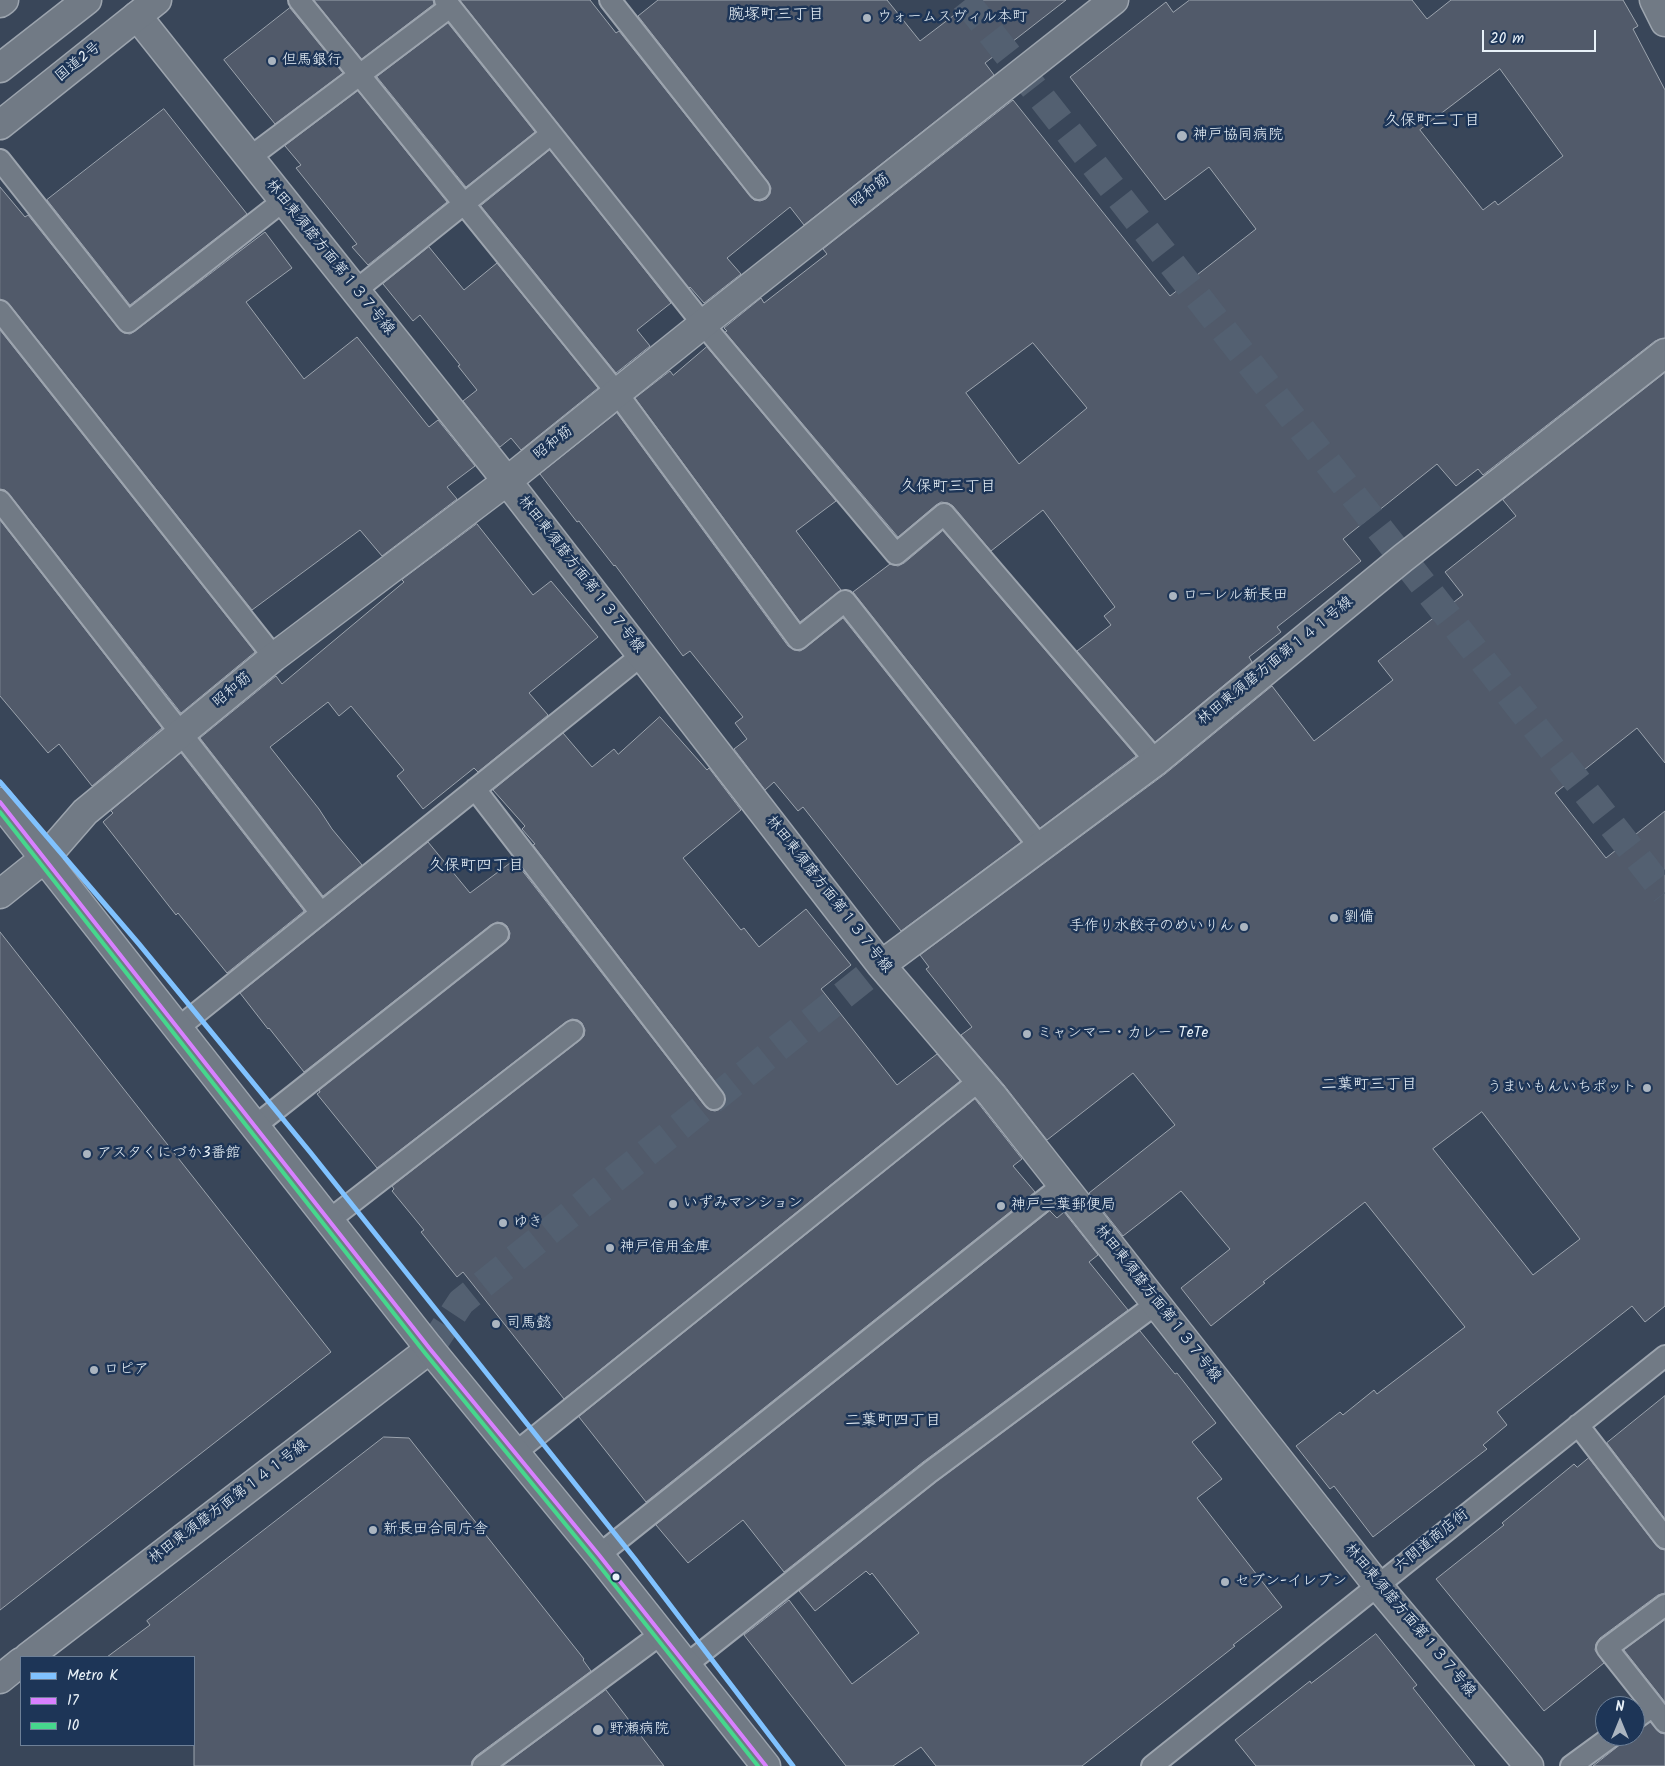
<!DOCTYPE html>
<html>
<head>
<meta charset="utf-8">
<style>
  body { margin:0 }
  #map { position:relative; width:1665px; height:1766px; overflow:hidden; background:#394659; font-family:Kalam,sans-serif }
  canvas { display:block }
  .legend { position:absolute; left:20px; top:1656px; width:175px; height:90px; box-sizing:border-box; background:#1d3557; border:1px solid #6e8097; margin:0; padding:6px 9px; list-style:none; font-size:15px; color:#e8f1f8 }
  .legend li { display:flex; align-items:center; gap:10px; height:25px }
  .legend b { width:25px; border:1px solid #6e8097 }
  .north { position:absolute; left:1595px; top:1696px; width:50px; height:50px; box-sizing:border-box; background:#1d3557; border:1px solid #6e8097; border-radius:50%; rotate:0deg; font-size:14px; font-weight:700; line-height:20px; text-align:center; color:#e8f1f8 }
  .north::after { content:''; display:block; margin:auto; width:18px; height:22px; background:#abb5c0; clip-path:polygon(50% 0,100% 100%,50% 72%,0 100%) }
  .scale { position:absolute; left:1482px; top:30px; width:114px; height:22px; box-sizing:border-box; border:2px solid #e8f1f8; border-top:0; padding-left:6px; font-size:15px; line-height:18px; white-space:nowrap; color:#e8f1f8; -webkit-text-stroke:4px #1d3557; paint-order:stroke }
</style>
</head>
<body>
<div id="map">
<canvas width="1665" height="1766"></canvas>
<ul class="legend">
<li><b style="height:6px;background:#80c2ff"></b>Metro K</li>
<li><b style="height:6px;background:#d880ff"></b>17</li>
<li><b style="height:6px;background:#46d78d"></b>10</li>
</ul>
<div class="north">N</div>
<div class="scale">20 m</div>
</div>
<script>
const c = document.querySelector('canvas').getContext('2d');
c.lineJoin = 'round';
function fill(path, color) { c.fillStyle = color; c.fill(path, 'evenodd'); }
function stroke(path, color, width, dash) { c.strokeStyle = color; c.lineWidth = width; c.lineCap = dash ? 'butt' : 'round'; c.setLineDash(dash || []); c.stroke(path); }
function write(font, color, halo, rows, align = 'center') {
  c.font = font + ' Kalam,"Klee One",sans-serif'; c.lineWidth = 5; c.setLineDash([]); c.textBaseline = 'middle'; c.strokeStyle = halo; c.fillStyle = color; for (const [text, x, y, turn = 0] of rows) {
    c.save(); c.translate(x, y); c.rotate((+turn || 0) * Math.PI / 180); c.textAlign = isNaN(turn) ? turn : align; if (halo) c.strokeText(text, 0, 0); c.fillText(text, 0, 0); c.restore();
  }
}
const building = new Path2D(`
  M314,0H433L434,4L362,59Z
  M460,0H590L616,33L619,31L750,196L754,200L760,201L766,199L770,194L771,188L768,182L638,16L658,0H887L920,41L974,0H1066L985,63L994,75L804,225L790,207L727,258L741,274L704,303L690,287L689,288Z
  M1190,0H1412L1427,19L1451,0H1623L1638,26L1633,29L1665,90V338L1655,341L1483,475L1478,469L1456,486L1437,464L1343,539L1361,561L1277,627L1281,632L1249,657L1252,662L1155,742L1077,651L1111,625L1104,616L1115,607L1043,510L991,551L953,506L948,503L941,502L936,505L898,537L725,332L727,331L724,328L761,298L764,303L827,254L823,249L1013,100L1170,296L1256,229L1209,167L1165,200L1070,77L1166,2L1173,12ZM1500,69L1563,156L1498,205L1495,201L1483,210L1420,130ZM1033,343L1087,408L1019,464L966,393Z
  M290,8L343,73L275,124L224,60Z
  M448,23L535,132L466,187L377,77Z
  M358,91L447,202L368,265L352,247L357,244L296,168L301,165L285,146Z
  M164,109L247,214L130,305L47,200Z
  M550,150L671,303L637,330L650,346L616,373L481,206Z
  M0,187L25,217L28,215L119,329L124,333L130,334L135,331L265,232L292,268L246,302L304,379L357,337L429,427L438,420L475,466L447,487L457,499L382,556L360,530L252,610L9,304L0,299Z
  M429,247L464,290L497,263L598,388L521,450L511,438L500,447L463,401L477,390L458,366L460,365L420,315L413,321L383,284Z
  M0,330L255,652L181,713L9,494L5,490L0,489Z
  M707,347L836,501L796,531L841,590L800,622L635,398L670,371L673,375Z
  M1665,373V763L1637,728L1555,793L1606,858L1665,811V1306L1645,1322L1632,1306L1497,1412L1507,1425L1483,1445L1487,1449L1373,1537L1334,1486L1330,1489L1296,1446L1340,1412L1343,1415L1374,1390L1377,1394L1465,1327L1365,1202L1263,1282L1265,1283L1211,1326L1181,1288L1230,1249L1181,1191L1123,1236L1089,1193L1175,1125L1133,1073L1047,1140L1004,1085L961,1035L972,1027L926,969L929,967L920,955L1165,774L1272,686L1314,741L1393,680L1378,661L1463,595L1445,572L1516,516L1503,500ZM1482,1112L1580,1239L1533,1275L1433,1149Z
  M617,413L788,646L794,650L800,651L805,648L843,618L1021,842L901,931L803,807L798,811L774,782L765,790L734,749L747,739L735,723L743,717L690,651L683,656L615,565L614,566L579,521L577,522L540,474Z
  M0,520L162,728L92,786L59,744L48,753L0,696Z
  M477,524L533,595L551,581L598,637L529,693L548,715L478,772L474,768L423,809L397,776L404,770L351,706L339,716L328,702L270,747L319,809L332,829L362,865L323,896L200,738L276,676L282,684L404,582L402,580Z
  M943,531L1136,756L1040,828L853,592L890,564L898,566L904,563Z
  M660,717L707,770L709,768L741,810L683,858L741,930L744,928L759,947L806,909L851,965L821,989L897,1085L937,1054L960,1081L564,1399L463,1272L457,1277L421,1232L424,1230L392,1191L394,1189L392,1186L580,1040L584,1036L585,1030L582,1023L578,1020L572,1019L566,1022L377,1168L317,1094L320,1092L319,1090L505,943L509,939L510,933L507,926L503,923L497,922L491,925L304,1072L269,1028L268,1029L240,993L428,842L470,893L514,860L705,1106L710,1110L715,1111L721,1109L725,1103L726,1097L723,1092L533,845L535,844L522,829L525,826L493,790L563,733L592,767L614,749L618,754Z
  M181,753L304,911L227,973L178,913L176,915L103,822L113,813L111,811Z
  M0,932L331,1352L0,1610Z
  M975,1099L1022,1159L1013,1166L1035,1192L646,1502L579,1417Z
  M1050,1211L1057,1218L1064,1212L1098,1255L1089,1262L1128,1310L923,1462L784,1572L743,1520L688,1563L656,1525Z
  M1140,1331L1175,1374L1177,1373L1216,1423L1192,1442L1222,1479L1197,1498L1282,1607L1233,1645L1235,1646L1082,1766H936L921,1747L893,1766H846L744,1635L789,1600L852,1684L919,1633L872,1573L870,1575L866,1571L815,1611L799,1591L937,1481Z
  M1665,1396V1519L1607,1443Z
  M384,1437L409,1438L584,1659L583,1660L591,1671L476,1756L472,1761L471,1766H194V1657H107L150,1625L147,1621Z
  M1589,1458L1656,1545L1660,1549L1665,1550V1593L1658,1595L1600,1638L1596,1644L1595,1650L1604,1663L1544,1711L1436,1579L1504,1525L1502,1523L1574,1464L1577,1467Z
  M1665,1620V1702L1624,1650Z
  M1376,1634L1417,1685L1413,1688L1475,1766H1256L1235,1740L1310,1681L1311,1683Z
  M606,1690L664,1766H503Z
  M1650,1722L1660,1733L1665,1734V1766H1593L1631,1736H1635V1732Z`);
fill(building, '#515a6a');
stroke(building, '#9ca4ae', 1);
stroke(new Path2D(`
  M965,0L1665,893
  M430,1349L461,1302L881,965`), '#536071', 28, [28, 14]);
const lane = new Path2D(`
  M299,0L617,393L798,639L845,601L1040,847
  M445,0L703,324L896,554L944,514L1156,761
  M610,0L759,189
  M249,158L450,7
  M0,160L128,322L283,201
  M355,291L551,134
  M0,311L274,657
  M0,501L321,913
  M475,789L714,1099
  M178,1028L642,655
  M255,1126L498,934
  M328,1221L573,1031
  M1578,1425L1665,1538
  M515,1453L980,1080
  M599,1555L1063,1185
  M686,1665L930,1472L1156,1304
  M1653,1706L1607,1648L1665,1605
  M1635,1719L1653,1706L1665,1722
  M483,1766L661,1634
  M1152,1766L1665,1356
  M1571,1766L1612,1736`);
const street = new Path2D(`
  M1654,0L1665,22
  M137,16L507,481L881,965L992,1095L1378,1586L1529,1766
  M0,894L45,858L85,812L274,657L507,481L703,324L1114,0
  M881,965L1156,761L1403,558L1665,353
  M28,1657L430,1349
  M0,1679L21,1662`);
const secondary = new Path2D(`
  M0,802L430,1349L599,1555L766,1766`);
const highway = new Path2D(`
  M0,3L4,0
  M0,68L87,0
  M0,125L157,0`);
stroke(lane, '#9ca4ae', 24);
stroke(street, '#9ca4ae', 31);
stroke(secondary, '#9ca4ae', 31);
stroke(highway, '#9ca4ae', 31);
stroke(lane, '#717a85', 20);
stroke(street, '#717a85', 28);
stroke(secondary, '#717a85', 28);
stroke(highway, '#717a85', 28);
stroke(new Path2D(`
  M0,802L430,1349L599,1555L766,1766`), '#d880ff', 4);
stroke(new Path2D(`
  M0,812L425,1353L594,1559L758,1766`), '#46d78d', 4);
stroke(new Path2D(`
  M0,782L139,944L310,1152L635,1559L793,1766`), '#80c2ff', 5);
for (const [x, y, r, color] of [
  [867,18,5,"#abb5c0"],
  [272,61,5,"#abb5c0"],
  [1182,136,6,"#abb5c0"],
  [1173,596,5,"#abb5c0"],
  [1334,918,5,"#abb5c0"],
  [1244,927,5,"#abb5c0"],
  [1027,1034,5,"#abb5c0"],
  [1647,1088,5,"#abb5c0"],
  [87,1154,5,"#abb5c0"],
  [673,1204,5,"#abb5c0"],
  [1001,1206,5,"#abb5c0"],
  [503,1223,5,"#abb5c0"],
  [610,1248,5,"#abb5c0"],
  [496,1324,5,"#abb5c0"],
  [94,1370,5,"#abb5c0"],
  [373,1530,5,"#abb5c0"],
  [616,1577,4.5,"#e8f1f8"],
  [1225,1582,5,"#abb5c0"],
  [598,1730,6,"#abb5c0"]
]) { const dot = new Path2D(); dot.arc(x, y, r, 0, 2 * Math.PI); c.fillStyle = color; c.fill(dot); stroke(dot, '#1d3557', 2); }
write('15px', '#e8f1f8', '#1d3557', [
  ["ウォームスヴィル本町",877,18],
  ["但馬銀行",282,61],
  ["神戸協同病院",1193,136],
  ["ローレル新長田",1183,596],
  ["劉備",1344,918],
  ["手作り水餃子のめいりん",1234,927,"right"],
  ["ミャンマー・カレー TeTe",1037,1034],
  ["うまいもんいちポット",1637,1088,"right"],
  ["アスタくにづか3番館",97,1154],
  ["いずみマンション",683,1204],
  ["神戸二葉郵便局",1011,1206],
  ["ゆき",513,1223],
  ["神戸信用金庫",620,1248],
  ["司馬懿",506,1324],
  ["ロピア",104,1370],
  ["新長田合同庁舎",383,1530],
  ["セブン-イレブン",1235,1582],
  ["野瀬病院",609,1730]
], 'left');
write('15px', '#e8f1f8', '#1d3557', [
  ["国道2号",79,63,-39],
  ["昭和筋",871,192,-38],
  ["林田東須磨方面第１３７号線",329,258,51],
  ["昭和筋",554,444,-38],
  ["林田東須磨方面第１３７号線",580,575,52],
  ["林田東須磨方面第１４１号線",1276,662,-39],
  ["昭和筋",233,691,-40],
  ["林田東須磨方面第１３７号線",828,895,52],
  ["林田東須磨方面第１３７号線",1157,1304,52],
  ["林田東須磨方面第１４１号線",229,1503,-37],
  ["六間道商店街",1432,1542,-39],
  ["林田東須磨方面第１３７号線",1409,1621,50]
]);
write('16px', '#e8f1f8', '#1d3557', [
  ["腕塚町三丁目",776,16],
  ["久保町二丁目",1432,122],
  ["久保町三丁目",948,488],
  ["久保町四丁目",476,867],
  ["二葉町三丁目",1369,1086],
  ["二葉町四丁目",893,1422]
]);
</script>
</body>
</html>
